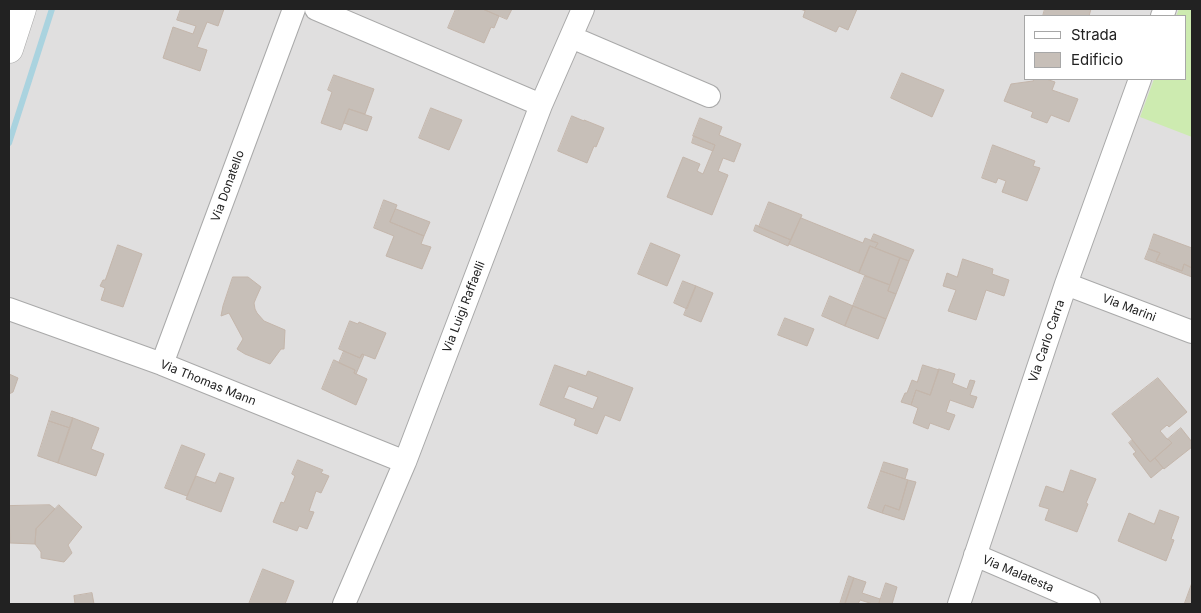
<!DOCTYPE html>
<html>
<head>
<meta charset="utf-8">
<style>
  body { margin:0 }
  #map { position:relative; width:1201px; height:613px; overflow:hidden; background:#f2efe9; font-family:Inter,sans-serif }
  canvas { display:block }
  .frame { position:absolute; inset:0; border:10px solid #222; pointer-events:none }
  .legend { position:absolute; left:1024px; top:15px; width:162px; height:65px; box-sizing:border-box; background:#fff; border:1px solid #a7a7a7; margin:0; padding:6px 9px; list-style:none; font-size:15px; color:#222 }
  .legend li { display:flex; align-items:center; gap:10px; height:25px }
  .legend b { width:25px; border:1px solid #a7a7a7 }
</style>
</head>
<body>
<div id="map">
<canvas width="1201" height="613"></canvas>
<div class="frame"></div>
<ul class="legend">
<li><b style="height:6px;background:#fff"></b>Strada</li>
<li><b style="height:14px;background:#c7bfb8"></b>Edificio</li>
</ul>
</div>
<script>
const c = document.querySelector('canvas').getContext('2d');
c.lineJoin = 'round';
function fill(path, color) { c.fillStyle = color; c.fill(path, 'evenodd'); }
function stroke(path, color, width, dash) { c.strokeStyle = color; c.lineWidth = width; c.lineCap = dash ? 'butt' : 'round'; c.setLineDash(dash || []); c.stroke(path); }
function write(font, color, halo, rows, align = 'center') {
  c.font = font + ' Inter,sans-serif'; c.lineWidth = 4; c.setLineDash([]); c.textBaseline = 'middle'; c.strokeStyle = halo; c.fillStyle = color; for (const [text, x, y, turn = 0] of rows) {
    c.save(); c.translate(x, y); c.rotate((+turn || 0) * Math.PI / 180); c.textAlign = isNaN(turn) ? turn : align; if (halo) c.strokeText(text, 0, 0); c.fillText(text, 0, 0); c.restore();
  }
}
fill(new Path2D(`
  M9,9H1192V604H9ZM1025,16H1185V79H1025Z`), '#e0dfdf');
fill(new Path2D(`
  M1179,9H1192V137L1140,117L1154,79H1185V16H1176Z`), '#cdebb0');
stroke(new Path2D(`
  M9,143L52,9`), '#aad3df', 6);
const building = new Path2D(`
  M181,9H224L218,26L207,22L197,47L207,50L200,71L163,58L173,27L193,34L196,26L177,20Z
  M456,9L459,10L460,9H483L499,16L494,28L491,27L484,43L448,28Z
  M483,9H512L507,19Z
  M800,9H857L848,30L839,26L836,32L803,17L805,11Z
  M1045,9H1091L1089,16H1043Z
  M902,73L944,90L932,117L891,98Z
  M334,75L374,89L365,114L349,109L341,130L321,123L332,92L328,90Z
  M1034,79H1046L1055,82L1052,90L1078,99L1069,122L1051,115L1047,123L1031,117L1033,112L1004,101L1011,84L1033,81Z
  M431,108L462,120L449,150L419,138Z
  M349,109L372,117L367,131L344,123Z
  M572,116L584,121V120L604,128L596,147L594,146L587,163L558,151Z
  M700,118L722,127L719,135L741,144L734,162L723,158L718,171L728,175L712,215L667,197L683,157L700,164L697,171L703,174L715,145L693,136Z
  M694,136L715,145L713,151L692,143Z
  M993,145L1035,161L1033,166L1040,168L1027,201L1002,192L1006,181L998,178L996,183L982,178Z
  M384,200L397,205L390,222L424,236L421,244L431,247L422,269L386,256L394,236L374,228Z
  M769,202L802,215L791,240L759,227Z
  M396,209L430,222L424,236L390,222Z
  M801,218L863,243L865,238L878,243L875,248L870,246L859,273L789,244Z
  M756,225L791,240L788,246L754,231Z
  M874,234L914,250L909,261L875,248L878,243L871,241Z
  M1154,234L1192,248V268L1184,264L1182,271L1156,261L1160,253L1149,249Z
  M651,243L680,255L667,286L638,274Z
  M118,245L142,254L123,307L101,300L105,288L100,286L103,280H105Z
  M870,246L900,258L890,285L859,273Z
  M1149,249L1160,253L1156,261L1182,271L1184,264L1192,268V277L1145,259Z
  M900,258L909,261L896,294L888,291Z
  M963,259L993,269L992,274L1009,280L1004,296L986,290L976,320L948,311L956,290L943,286L947,273L957,277Z
  M865,276L890,285L888,291L896,294L886,319L853,306Z
  M233,277H248L261,287L256,298L254,303L255,309L257,313L264,321L285,330L284,349H281L270,364L245,354L237,349L243,339L229,313L221,316L223,306Z
  M683,281L696,286L687,309L674,303Z
  M696,286L713,293L701,322L684,315Z
  M830,296L853,306L845,326L822,316Z
  M853,306L886,319L878,339L845,326Z
  M785,318L814,329L807,346L778,335Z
  M350,321L358,324L359,322L386,333L375,359L362,354L360,358L339,349Z
  M344,351L360,358L362,354L364,355L356,374L354,373L355,370L339,363Z
  M334,360L355,370L354,373L367,379L356,405L322,389Z
  M555,365L586,376L588,371L633,388L620,421L605,415L597,434L574,425L576,419L540,405ZM569,386L598,397L593,409L564,398Z
  M923,365L939,370L930,395L916,390L911,405L901,402L905,393H907L912,380L917,382Z
  M939,369L955,374L952,383L967,389L970,380L975,381L970,395L977,397L973,408L950,400L946,412L955,415L949,430L930,423L928,429L913,423L918,408L911,405L916,390L930,395Z
  M9,374L18,378L13,392L9,394Z
  M1158,378L1187,412L1169,427L1167,425L1160,431L1167,439H1168L1172,443L1150,462L1112,414Z
  M52,411L73,418L70,428L49,421Z
  M73,418L99,428L91,449L104,454L96,476L58,463Z
  M49,421L70,428L58,463L38,456Z
  M1181,428L1192,442V447L1164,469L1155,458L1172,443L1168,439Z
  M1132,440L1150,462L1155,458L1163,468L1151,478L1133,454L1136,452L1129,443Z
  M182,445L205,454L187,496L165,488Z
  M298,460L323,470L321,473L329,476L321,493L316,491L309,511L314,512L307,529L299,526L297,531L273,522L281,502L284,503L295,476L292,474Z
  M884,462L908,469L905,479L881,471Z
  M1071,470L1096,479L1086,503L1088,504L1077,532L1045,520L1049,509L1039,506L1046,486L1063,492Z
  M881,471L908,480L899,510L885,505L882,513L868,508Z
  M220,473L234,478L221,512L186,499L196,476L215,483Z
  M908,480L916,482L904,520L882,513L885,505L899,510Z
  M50,505L55,509L36,529L35,544L10,543L9,506Z
  M59,505L82,527L68,545L72,553L64,562L41,558V552L35,544L36,529Z
  M1160,510L1179,517L1171,539L1174,540L1166,561L1118,541L1129,513L1154,524Z
  M263,569L294,581L285,604H249Z
  M849,576L854,578L845,604H840Z
  M854,578L866,582L862,593L880,599L879,604H873L860,600L858,604H845Z
  M886,583L897,587L892,604H879Z
  M1192,583V604H1188L1185,603Z
  M92,593L94,604H75L74,596Z`);
fill(building, '#c7bfb8');
stroke(building, '#c4b6ab', 1);
const minor = new Path2D(`
  M316,9L541,105
  M1162,16L1165,9
  M571,37L709,96
  M1066,284L1192,332
  M9,309L162,364L405,462
  M162,364L294,9
  M975,555L1089,604
  M344,604L405,462L541,105L583,9
  M959,604L1066,284L1140,79`);
const tertiary = new Path2D(`
  M9,49L22,9`);
stroke(minor, '#a9a9a9', 24);
stroke(tertiary, '#a9a9a9', 29);
stroke(minor, '#fff', 22);
stroke(tertiary, '#fff', 28);
write('12px', '#222', '#fff', [
  ["Via Donatello",228,186,-70],
  ["Via Luigi Raffaelli",464,307,-69],
  ["Via Marini",1129,308,21],
  ["Via Carlo Carra",1047,341,-71],
  ["Via Thomas Mann",208,383,22],
  ["Via Malatesta",1018,574,23]
]);
</script>
</body>
</html>
